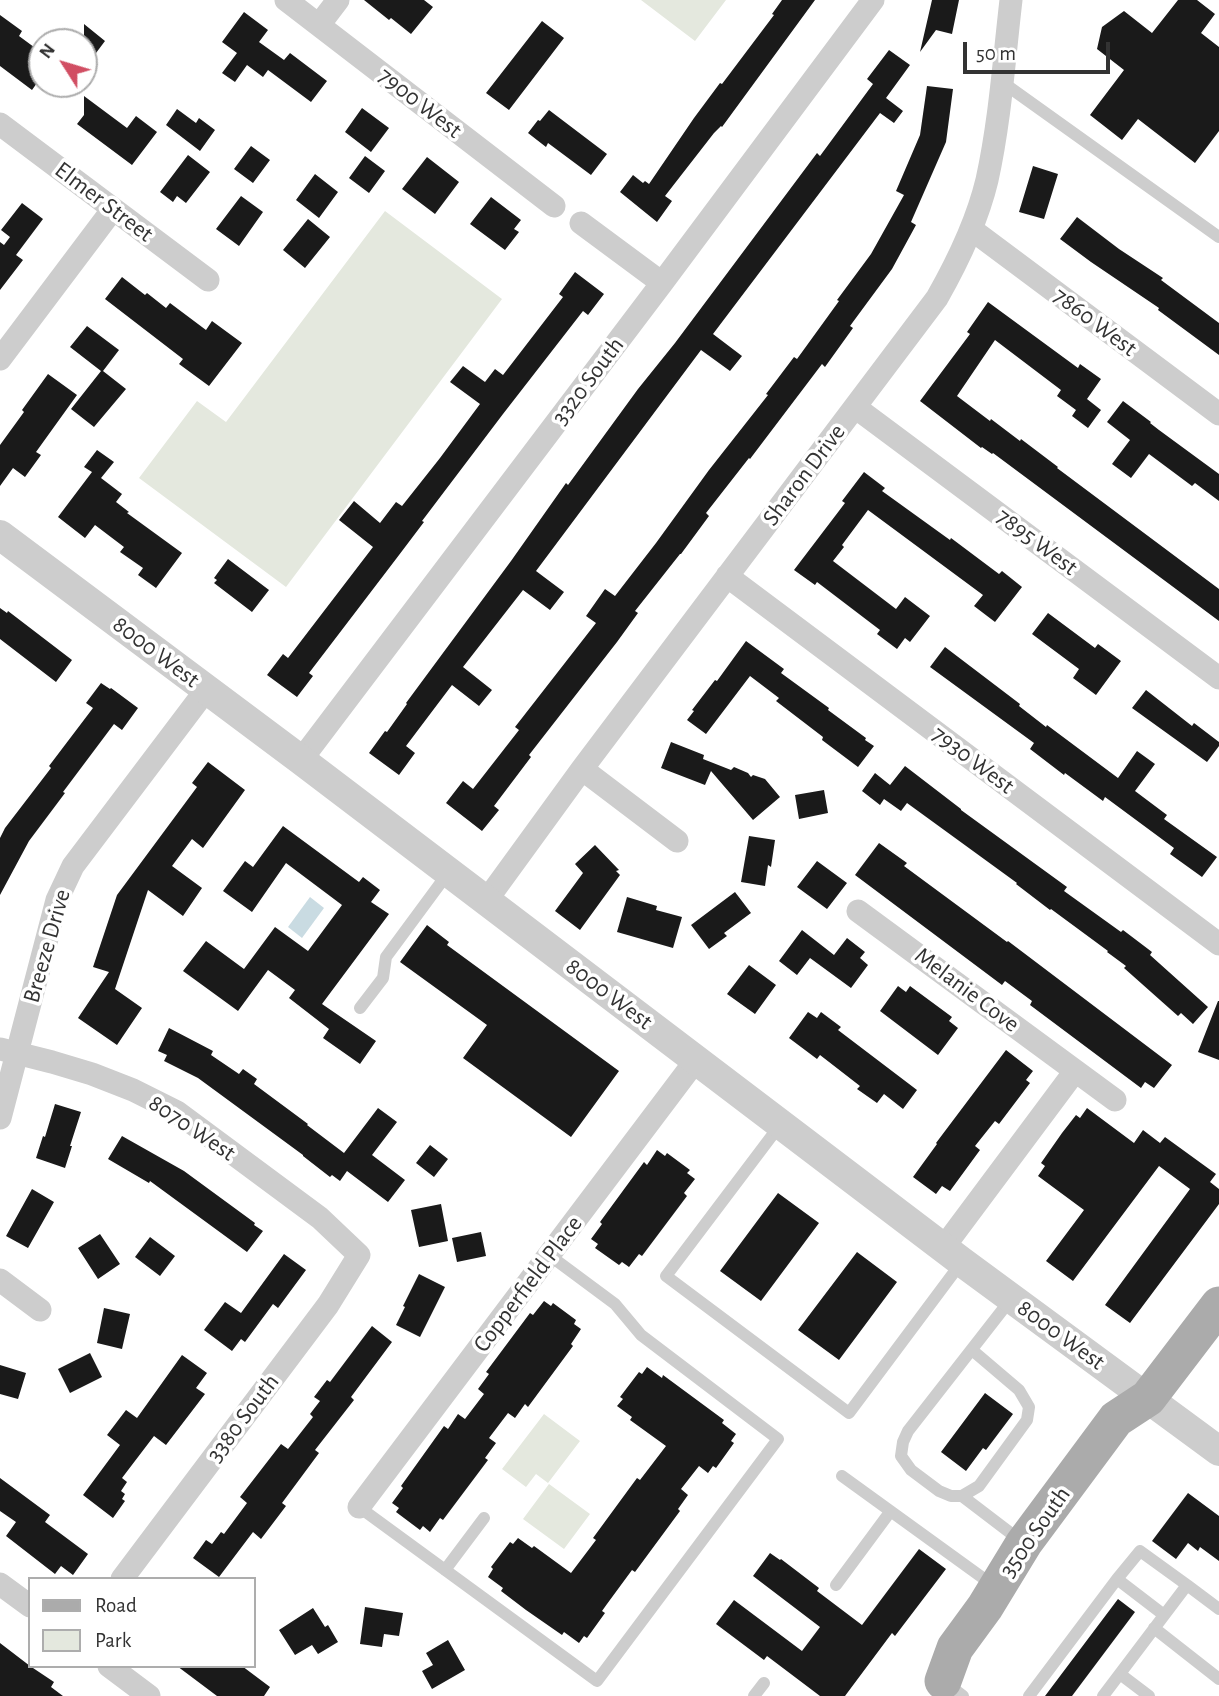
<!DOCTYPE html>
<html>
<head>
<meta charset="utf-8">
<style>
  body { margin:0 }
  #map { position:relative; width:1219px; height:1696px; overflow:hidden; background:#fff; font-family:"Alegreya Sans",sans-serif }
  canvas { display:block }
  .legend { position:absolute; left:28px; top:1577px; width:228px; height:91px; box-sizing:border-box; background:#fff; border:2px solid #adadad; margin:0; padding:9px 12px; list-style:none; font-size:21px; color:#333 }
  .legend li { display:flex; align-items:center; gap:14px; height:35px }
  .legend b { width:35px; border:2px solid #adadad }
  .north { position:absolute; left:28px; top:28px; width:70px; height:70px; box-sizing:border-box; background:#fff; border:2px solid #adadad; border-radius:50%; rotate:307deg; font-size:19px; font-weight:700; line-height:28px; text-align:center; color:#333 }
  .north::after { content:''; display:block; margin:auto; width:24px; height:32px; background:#d14e63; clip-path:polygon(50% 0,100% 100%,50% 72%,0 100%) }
  .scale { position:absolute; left:963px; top:42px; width:147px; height:32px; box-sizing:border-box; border:4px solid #333; border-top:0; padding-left:9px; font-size:21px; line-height:24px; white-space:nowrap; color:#333; -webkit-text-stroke:5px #fff; paint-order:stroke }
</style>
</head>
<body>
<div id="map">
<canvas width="1219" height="1696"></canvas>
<ul class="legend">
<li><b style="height:9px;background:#ababab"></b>Road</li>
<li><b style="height:19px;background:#e4e8de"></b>Park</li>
</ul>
<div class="north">N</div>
<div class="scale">50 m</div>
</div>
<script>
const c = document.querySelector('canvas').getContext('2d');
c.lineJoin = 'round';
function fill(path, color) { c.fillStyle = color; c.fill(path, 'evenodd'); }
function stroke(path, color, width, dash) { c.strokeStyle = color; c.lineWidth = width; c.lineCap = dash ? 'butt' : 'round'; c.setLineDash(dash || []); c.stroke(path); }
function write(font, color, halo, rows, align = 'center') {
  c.font = font + ' "Alegreya Sans",sans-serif'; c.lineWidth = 7; c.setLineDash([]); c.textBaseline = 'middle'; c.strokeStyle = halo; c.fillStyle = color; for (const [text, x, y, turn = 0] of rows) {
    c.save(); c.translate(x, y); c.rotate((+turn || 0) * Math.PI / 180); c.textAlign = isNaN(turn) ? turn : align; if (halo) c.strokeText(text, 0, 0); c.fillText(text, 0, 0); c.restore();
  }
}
fill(new Path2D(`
  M641,0H726L695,41Z
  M385,211L502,299L286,587L139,478L197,401L226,422Z
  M544,1414L580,1441L548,1483L536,1474L526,1487L502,1469Z
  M549,1484L590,1514L564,1549L523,1519Z`), '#e4e8de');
fill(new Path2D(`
  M310,897L324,908L302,938L288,927Z`), '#c9dbe2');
fill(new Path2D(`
  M364,0H424L433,7L411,34L391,18L389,20Z
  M782,0H815L722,127L721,126L714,133L665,196L672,201L657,222L620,192L633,175L643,183L645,181L649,184L694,118L720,83L722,84L774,15L772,14Z
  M932,0H959L952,34L936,30L920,52Z
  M1178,0H1197L1215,14L1201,33L1219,47V131L1195,163L1138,119L1122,140L1090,115L1124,70L1097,49L1102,27L1124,11L1152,33Z
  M244,12L268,30L259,42L284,60L290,53L327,81L311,102L268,70L263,77L247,65L235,82L222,73L237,53L222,42Z
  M0,15L22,31L19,36L42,53V76L32,90L0,66Z
  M542,21L564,38L509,110L486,93Z
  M84,24L105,41L84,69Z
  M889,50L910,65L886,98L903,111L894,123L880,113L713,334L742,356L730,371L701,350L536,571L564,592L550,610L523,590L463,667L492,690L479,706L452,685L406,746L415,753L399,775L369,753L385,731L387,732L407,704L406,703L511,561L566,483L568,485L638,389L675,343L817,153L820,156L873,84L867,79Z
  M927,86L953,89L946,142L911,222L916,225L892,269L850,326L853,328L825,367L822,364L750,459L749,458L706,513L709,516L681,554H680L635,611L638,613L617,642L529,755L531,757L494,806L499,810L482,831L446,803L463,781L473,789L519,730L515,727L596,623L586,616L605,589L615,596L656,543L709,470L768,395L766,394L794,357L797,359L839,301L837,300L871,254L904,195L896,191L920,135Z
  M84,96L127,128L136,116L157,132L132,165L77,124L84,115Z
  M362,108L389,128L371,152L345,132Z
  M177,109L196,123L199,118L215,130L200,151L166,125Z
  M549,110L607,154L591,175L548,143L546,147L528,133L538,120L540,121Z
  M251,146L270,160L253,183L234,169Z
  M188,155L210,172L186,203L177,196L173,202L160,192Z
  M365,156L385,171L369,193L349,178Z
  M427,157L459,182L435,214L402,189Z
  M1033,166L1058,174L1044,219L1019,212Z
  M315,174L338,192L319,218L296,200Z
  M241,196L263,212L239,246L216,229Z
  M491,197L521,220L514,229L519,232L505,250L470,224Z
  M22,203L43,219L16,255L23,260L0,290V242L4,245L10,237L1,230Z
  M1077,217L1119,249L1163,278L1161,280L1219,323V355L1158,310L1159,308L1091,262L1060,239Z
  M308,219L330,237L305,268L283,250Z
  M575,272L604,294L588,315L583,311L503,414L422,521L424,522L396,559L309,673L313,676L297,697L267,675L283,654L288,658L373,547L339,520L354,501L380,523L396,502L402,506L440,458L480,404L450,382L463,366L485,382L495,369L503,375L563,297L559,294Z
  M122,277L145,295L147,293L166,308L170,303L206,330L212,321L242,343L209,386L179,364L183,359L105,299Z
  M988,302L1078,368L1080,364L1101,379L1087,399L1101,410L1088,428L1072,416L1076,410L1057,396L1061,390L995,340L957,396L990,421L991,419L1020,441L1021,439L1058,467L1057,468L1219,589V621L993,453L992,454L982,447L981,448L920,401L970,334L967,332Z
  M87,326L119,350L103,371L126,389L94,427L71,409L101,371L70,347Z
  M48,374L77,395L36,452L41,455L25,477L13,468L0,486V445L24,412L22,410Z
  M1123,401L1151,422L1150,423L1159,430L1219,474V501L1195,483L1192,486L1149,454L1131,478L1112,464L1130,440L1107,422Z
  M97,450L114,462L101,478L122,494L116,502L129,512L127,513L182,553L156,588L138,575L143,568L120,552L124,547L95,525L85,538L58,517L92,472L84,467Z
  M864,472L885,488L882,491L950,540L951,538L999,574L1002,571L1022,587L995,622L974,606L983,595L868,510L842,545L844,547L833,561L896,609L905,597L930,616L910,642L905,638L897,649L877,634L880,630L817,582L815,585L794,570L845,503L842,501Z
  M228,559L269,590L252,612L214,583L217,580L214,578Z
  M0,608L7,613L8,611L72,660L56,682L0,639Z
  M1048,613L1095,648L1098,644L1121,661L1096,695L1073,678L1079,669L1032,634Z
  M746,641L784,669L781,673L829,708L828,710L866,738L865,740L874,746L858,767L822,740L823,737L776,701L779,698L750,676L706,734L687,720L694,711L692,710L715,680L717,681Z
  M945,647L1020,704L1019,706L1046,727L1047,725L1118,778L1137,751L1155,764L1135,791L1167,815L1164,819L1217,857L1202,877L1170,854L1174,848L1105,797L1103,801L1065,773L1064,775L1030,749L1034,743L930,667Z
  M101,683L110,689L111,688L138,708L122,730L114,724L63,792L65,793L29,841L0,895V838L5,828L51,768L49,766L93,708L86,703Z
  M1146,690L1192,726L1194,723L1219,742V746L1207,762L1132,708Z
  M671,742L704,755L703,759L731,770L734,767L748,773L751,777L753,775L765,779L780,797L753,820L711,771L705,785L661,768Z
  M208,762L245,790L203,848L192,839L172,866L202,888L183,916L148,890L115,989L142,1008L117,1045L78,1018L109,972L93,967L117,895L197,787L192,783Z
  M905,766L961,809V810L1067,887L1064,891L1121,932L1123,930L1152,952L1150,955L1208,1007L1193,1024L1181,1013L1178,1016L1124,968L1126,966L1107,952L1108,951L1051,909L1050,910L1016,884L1017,883L907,803L901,811L884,799L880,805L862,791L875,773L890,785Z
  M824,790L828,813L799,819L795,795Z
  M283,826L359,882L363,877L380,890L371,902L389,914L322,1004L376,1041L360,1064L323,1038L329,1029L289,998L295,990L268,970L238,1011L183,971L206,941L244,969L275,927L308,951L342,905L286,863L252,912L223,891L245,861L253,867Z
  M749,836L775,840L771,867L768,865L765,886L741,882Z
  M879,843L907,863L904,866L1007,942L1008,941L1172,1065L1154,1088L1145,1082L1141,1088L1030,1005L1032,1001L1005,981L1002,985L855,875Z
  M595,845L619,870L616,871L620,875L580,930L555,911L583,873L575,864Z
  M817,861L847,883L827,909L797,887Z
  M735,892L751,913L724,933L727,936L709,949L691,925Z
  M627,897L657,906L656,910L682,917L673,948L617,932Z
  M427,925L449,942L447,945L619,1071L571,1137L463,1058L487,1025L400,962Z
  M802,930L834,955L847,938L865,952L860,958L868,965L851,988L810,958L797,975L779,961Z
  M749,965L776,985L755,1014L727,994Z
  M898,986L906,992L910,986L952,1017L949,1021L958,1028L938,1055L880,1011Z
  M1218,1001H1219V1060L1198,1052Z
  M808,1012L817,1018L821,1012L841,1027L838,1030L917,1090L903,1109L884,1094L877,1103L857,1089L860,1086L820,1055L817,1059L789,1038Z
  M169,1028L213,1051L211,1055L239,1074L243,1069L257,1079L254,1084L308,1124L307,1125L344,1153L378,1108L397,1122L372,1155L405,1180L388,1202L347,1171L340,1181L332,1175L330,1177L303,1156V1155L198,1078L164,1061L167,1055L158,1051Z
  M1006,1050L1033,1071L1026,1080L1030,1083L999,1124L995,1121L975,1146L980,1150L950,1191L942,1186L936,1194L913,1177L937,1144L936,1143Z
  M55,1104L81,1112L70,1146H72L65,1168L36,1158L43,1136L45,1137Z
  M1087,1108L1134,1143L1143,1130L1160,1143L1165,1137L1216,1174L1210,1182L1219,1189V1204L1130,1323L1105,1305L1190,1189L1159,1166L1073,1281L1046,1261L1084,1210L1038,1176L1045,1166L1041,1163L1062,1133L1076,1115L1080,1118Z
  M122,1136L184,1171L255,1223L254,1225L263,1231L247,1252L150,1181L149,1183L108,1159Z
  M430,1145L448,1159L434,1177L416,1163Z
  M657,1150L665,1156L667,1153L690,1170L687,1173L695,1179L684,1193L687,1196L642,1256L639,1254L629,1267L622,1262L619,1265L595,1248L598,1244L591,1239L602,1224L600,1222L644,1162L647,1165Z
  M32,1189L54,1202L28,1248L6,1236Z
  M778,1193L819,1223L761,1301L720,1271Z
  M441,1204L448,1241L419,1247L411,1210Z
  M481,1232L486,1256L457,1262L452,1238Z
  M100,1234L120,1264L98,1279L78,1248Z
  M150,1237L175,1256L160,1276L135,1257Z
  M857,1252L897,1282L839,1360L798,1330Z
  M284,1254L306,1270L278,1308L273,1304L245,1342L241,1339L232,1351L204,1330L225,1302L241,1313Z
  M419,1274L445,1287L420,1337L396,1325L405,1307L403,1306Z
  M544,1301L551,1306L553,1303L576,1320L574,1324L581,1329L571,1344L573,1346L528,1407L525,1404L515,1418L508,1413L489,1438L496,1443L485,1458L488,1460L443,1520L440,1518L430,1532L423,1526L420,1530L396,1512L399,1508L392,1503L403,1488L401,1486L444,1426L448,1429L458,1414L465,1419L484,1394L478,1389L489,1374L486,1372L530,1313L533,1315Z
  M104,1308L130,1314L122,1349L97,1343Z
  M372,1326L392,1342L351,1397L354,1400L315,1450L319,1453L282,1503L286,1506L261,1539L253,1532L219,1577L193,1558L206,1540L212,1544L221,1532L224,1534L247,1503L240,1497L281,1444L288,1449L313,1417L310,1414L320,1401L314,1397L327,1380L330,1382Z
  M90,1353L102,1377L70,1393L58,1369Z
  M182,1355L207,1373L196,1388L205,1394L166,1445L154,1436L122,1478L127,1482L121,1491L125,1494L122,1499L125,1501L113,1518L83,1495L120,1445L107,1435L126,1410L137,1418Z
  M0,1365L26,1373L18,1399L0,1394Z
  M647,1367L662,1378L663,1375L724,1420L722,1423L736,1434L731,1441L734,1443L716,1468L713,1466L708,1473L699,1466L681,1489L688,1495L678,1509L680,1511L635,1572L632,1570L607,1604L602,1611L605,1613L587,1638L584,1636L579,1643L564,1632L562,1635L526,1610L501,1591L503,1588L488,1577L493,1569L491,1567L510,1542L513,1544L518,1538L532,1548L534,1546L571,1573L596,1540L593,1538L637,1478L640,1480L666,1446L630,1420L632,1417L617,1406L623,1399L620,1397L639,1372L642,1374Z
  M985,1393L1013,1414L986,1450L983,1448L966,1471L941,1452Z
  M0,1478L50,1515L45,1522L88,1554L73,1575L61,1566L55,1574L6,1536L16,1522L0,1511Z
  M1188,1493L1219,1516V1561L1200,1547L1198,1551L1188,1543L1176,1559L1152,1541Z
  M919,1549L946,1569L895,1636L892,1633L845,1696H820L767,1656L764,1660L716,1624L734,1600L802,1651L820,1627L753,1576L770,1553L780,1560L781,1559L819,1588L817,1591L862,1625Z
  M1118,1599L1135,1612L1072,1696H1045Z
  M365,1607L403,1613L399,1636L384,1634L382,1647L360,1644Z
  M313,1608L325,1627L328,1625L338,1642L318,1654L312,1645L295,1655L279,1630Z
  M448,1640L465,1670L432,1689L422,1671L433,1665L426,1653Z
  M0,1643L30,1666L54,1682L51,1687L63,1696H0Z
  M177,1666H242L270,1687L264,1696H217Z`), '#1a1a1a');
stroke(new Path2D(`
  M1002,82L1219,237
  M360,1008L383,978L386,957L448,873
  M780,1125L666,1276L849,1413L961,1263
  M972,1350L1019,1390L1029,1407L1027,1420L979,1486L962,1496H951L939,1491L911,1470L901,1456L903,1442L908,1431L1011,1299
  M842,1476L994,1586
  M962,1496L1021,1541
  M359,1507L597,1681L778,1439L641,1335L615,1304L549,1255
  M445,1570L484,1518
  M1117,1579L1140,1551L1187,1585
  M836,1585L890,1512
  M1154,1628L1219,1679
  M1120,1674L1149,1696
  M946,1683L963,1696
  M754,1696L764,1683
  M1029,1696L1117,1579L1164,1615
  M1103,1696L1187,1585L1219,1609`), '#cdcdcd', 12);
stroke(new Path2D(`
  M286,0L554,206
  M319,25L338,0
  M0,124L208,280
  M581,223L662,283
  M971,229L1219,414
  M0,359L113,209
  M855,407L1219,678
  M727,576L1219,944
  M301,760L662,283L873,0
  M582,769L677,841
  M486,901L582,769L937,298C958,261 977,222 987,180C1000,121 1004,60 1011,0
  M858,911L1115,1100
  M0,1049L52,1062L92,1074L133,1090L177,1112L320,1218L359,1255L328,1305L122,1579
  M0,1118L57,900L73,866L206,690
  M943,1248L1075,1071
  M0,1280L40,1310
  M359,1507L696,1060
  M0,1584L30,1606
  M109,1666L149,1696`), '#cdcdcd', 23);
stroke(new Path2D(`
  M0,535L301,760L962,1262L1219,1451`), '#cdcdcd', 30);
stroke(new Path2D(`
  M943,1681L955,1648L985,1607L1024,1543L1116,1419L1148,1398L1219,1305`), '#ababab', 37);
write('24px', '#333', '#fff', [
  ["7900 West",420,103,38],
  ["Elmer Street",104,202,37],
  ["7860 West",1095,322,37],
  ["3320 South",588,381,-53],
  ["Sharon Drive",804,475,-53],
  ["7895 West",1037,542,37],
  ["8000 West",156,652,37],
  ["7930 West",973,760,37],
  ["Breeze Drive",47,946,-74],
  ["Melanie Cove",967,990,37],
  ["8000 West",609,994,37],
  ["8070 West",192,1128,34],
  ["Copperfield Place",528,1284,-53],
  ["8000 West",1061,1335,36],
  ["3380 South",243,1418,-53],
  ["3500 South",1035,1532,-55]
]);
</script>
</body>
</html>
